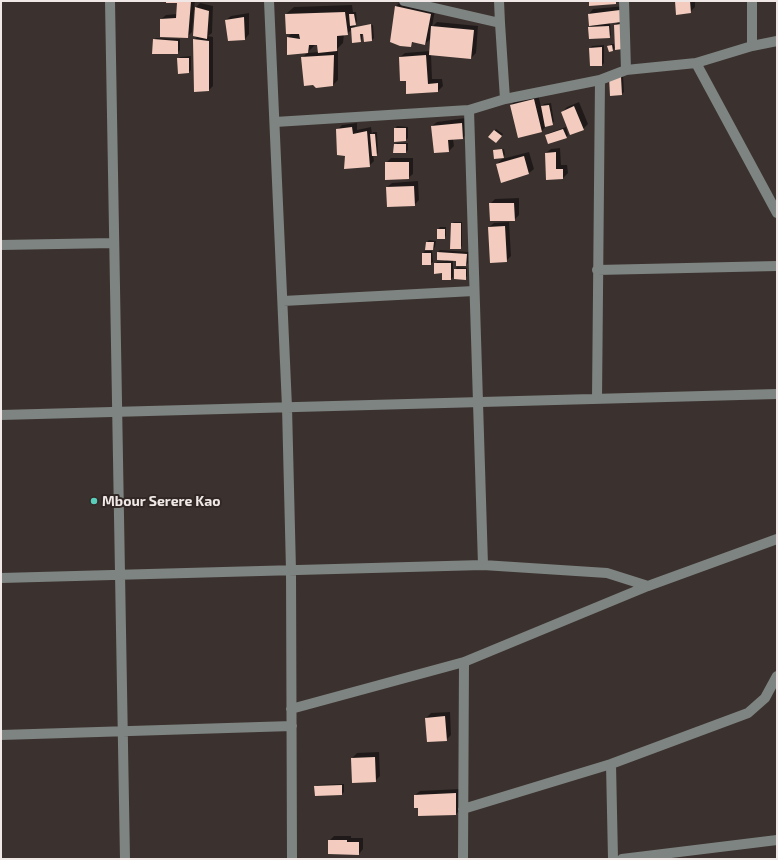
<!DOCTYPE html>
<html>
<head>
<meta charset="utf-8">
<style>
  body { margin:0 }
  #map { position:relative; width:778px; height:860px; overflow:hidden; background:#3b322f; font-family:"Exo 2",sans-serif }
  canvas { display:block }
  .frame { position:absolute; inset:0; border:2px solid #efe8e6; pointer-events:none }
</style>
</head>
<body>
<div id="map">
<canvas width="778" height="860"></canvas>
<div class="frame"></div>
</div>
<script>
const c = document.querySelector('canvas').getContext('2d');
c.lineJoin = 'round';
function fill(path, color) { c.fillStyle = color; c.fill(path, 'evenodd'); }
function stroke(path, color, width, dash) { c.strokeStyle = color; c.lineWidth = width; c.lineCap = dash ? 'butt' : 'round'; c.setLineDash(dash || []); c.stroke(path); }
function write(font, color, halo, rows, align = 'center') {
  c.font = font + ' "Exo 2",sans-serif'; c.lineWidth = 4; c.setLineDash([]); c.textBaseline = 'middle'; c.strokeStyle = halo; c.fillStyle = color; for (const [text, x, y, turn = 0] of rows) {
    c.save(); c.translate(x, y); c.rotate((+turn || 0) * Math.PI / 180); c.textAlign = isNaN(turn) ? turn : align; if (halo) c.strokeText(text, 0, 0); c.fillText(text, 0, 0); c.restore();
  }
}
fill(new Path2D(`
  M167,1H195L194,9L200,3L213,6L212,33L208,36L213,37V86L209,90L194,40L198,36L196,10H194L192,32L187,37L161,19L166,15L177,14L179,2Z
  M401,1L435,10L432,27L437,22L478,26L476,53L471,58L431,54L432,79H442L443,86L438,91L407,92V80L400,57L405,53L430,51L431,38L425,44L414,41L410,46L391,41L396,6Z
  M676,1H695V7L690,12Z
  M352,5L353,12H356L357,22L354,24V26L373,23L355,26V28L373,25L374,38L372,40L362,33V39L360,41L352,29L347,34H344L343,43L335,51H338V80L333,85L302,58L308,52L288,37L292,33L286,14L294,7ZM318,44L319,52L307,53L315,45Z
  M625,6L626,17L619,23H623L624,46L615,25L618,22H610L611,35L609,37L589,28L592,25L589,14L593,9Z
  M249,13V34L245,39L226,20L231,16Z
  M156,38L180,39V50L178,52L154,40Z
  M611,44H614L615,48L612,50L609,47Z
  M604,45V63L602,65L590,48L592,46Z
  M191,56V70L189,72L178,59L180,57Z
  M623,75L624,92L622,94L610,78Z
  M538,94L541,107L544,104L551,103L554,122L546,126L542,131L511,105L516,100Z
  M579,102L588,124L583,129L562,112L567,107Z
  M466,118L467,133L463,138L453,139L454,146L449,151L435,152L432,126L437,122Z
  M357,123V130L371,127L372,134L373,132H377L378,153L376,155H373L374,161L369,166L346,156L337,130L342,125Z
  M397,126L408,127V138L406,140L395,129Z
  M566,127L568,135L566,137L546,135L549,133Z
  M496,129L503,134L498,140L494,131Z
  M397,143H408V150L406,152H395V145Z
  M560,148L561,165H567L568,173L563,178L547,179L546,153L551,149Z
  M504,149L505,155L503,157L495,151Z
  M529,152L534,169L529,173L502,181L497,164L502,159Z
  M391,158H413V174L408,178L386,163Z
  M418,181L419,200L414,205L387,187L392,183Z
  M519,198V215L514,220L490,204L495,199Z
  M454,222H462V246L460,248L452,224Z
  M509,222L511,256L506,261L489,227L494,223Z
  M440,227H446V236L444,238L438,229Z
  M429,240L436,241L435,247L433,249L427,242Z
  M440,250L469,252L468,263L466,265L457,260H453V277L451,279L443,272L435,264L437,262L446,261V260L438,252Z
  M425,251H432L433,262L430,264L423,253Z
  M457,267L467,268V276L465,279L455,270Z
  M450,712L451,735L446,740L426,718L431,713Z
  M379,752L380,776L375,781L353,782L352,758L357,753Z
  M344,784V792L342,794L315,787L317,785Z
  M460,789L461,809L456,814L419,807L415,795L420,791Z
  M334,836H351V838H363V849L359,854L329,841Z`), '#0007');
fill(new Path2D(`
  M166,1H191L188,38L160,37V19L176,18L177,3H166Z
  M589,1H616V4L589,6Z
  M675,1H690L691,13L676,15Z
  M395,6L431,14L425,45L412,42L411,47L400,46L390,42Z
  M195,7L209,11L207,39L193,36Z
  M620,10L621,22L589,26L588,14Z
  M345,12L348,35L337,36V51L318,53L317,45H309L308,53L287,55V37L300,39L299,34H286L285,14Z
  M349,14H354L356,25L350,26Z
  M244,17L245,40L228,41L225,20Z
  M371,24L372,41L364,42L363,34H360L361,42L352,43L351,28Z
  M621,24L623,49L615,50L614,25Z
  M431,26L474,30L471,59L429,55Z
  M609,26L610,38L589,39L588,27Z
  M153,39L178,41V54H152Z
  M193,39L209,41V91L194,92Z
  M612,45L613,51L609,52L607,46Z
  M602,47V66H590L589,48Z
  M334,55L333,86L316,88L313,85L304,86L301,57Z
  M426,55L428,84L438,83V92L406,94V81H400L399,57Z
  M177,58H189V73L178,74Z
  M609,77H621L622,95L610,96Z
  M534,99L542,132L518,138L510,105Z
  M549,105L553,125L545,127L541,106Z
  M574,106L584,130L570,135L561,112Z
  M462,123L463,139L448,140L449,152L434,153L431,126Z
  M352,127L353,134L367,131L370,167L344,169L345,156L337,155L336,129Z
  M394,128H406V141L394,142Z
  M563,129L567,138L548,144L545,135Z
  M494,130L502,136L496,143L488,137Z
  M370,134H375L377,156H372Z
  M394,144H406V153H393Z
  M502,149L504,158L494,159L493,150Z
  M556,152V169H563V179L546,180L545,153Z
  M524,156L529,174L501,183L496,164Z
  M385,162H409V179L385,180Z
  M414,186L415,206L387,207L386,187Z
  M489,203H514L515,221H490Z
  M451,223H461V249H450Z
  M505,226L507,262L490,263L488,227Z
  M437,229H445V239H437Z
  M426,242H434L433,250H425Z
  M437,252L467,254L466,266H456V261L437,260Z
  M422,253H431V265H422Z
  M434,263H451V280H442V273L434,274Z
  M454,269H466V280L454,279Z
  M445,716L447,741L427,742L425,718Z
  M375,757L376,782L352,783L351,758Z
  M342,785V795L315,796L314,786Z
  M456,793V815L418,816V808H414V795Z
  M328,840H347V842H359V855L328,854Z`), '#f3ccbf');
stroke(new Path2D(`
  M110,1L125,859
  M269,1L287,407L291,570L292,859
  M404,1L500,23
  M499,1L500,23L505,99
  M624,1L626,70
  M752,1V46
  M696,63L777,213
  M469,110L483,565
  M275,122L469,110L505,99L600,80L626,70L696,63L752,46L777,41
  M1,245L114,243
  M597,270L777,266
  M283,301L474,291
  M597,399L600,80
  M1,415L777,394
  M1,578L483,565L607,573L648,586
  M291,709L464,662L648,586L777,539
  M1,735L292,726
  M611,764L613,859
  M463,809L611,764L748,713L765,698L777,676
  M463,859L464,662
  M622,859L777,840`), '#7e8482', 10);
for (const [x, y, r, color] of [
  [94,501,4,"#5bcebb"]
]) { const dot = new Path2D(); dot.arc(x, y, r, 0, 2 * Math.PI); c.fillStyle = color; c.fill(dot); stroke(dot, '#312825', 1.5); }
write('bold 14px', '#efe8e6', '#312825', [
  ["Mbour Serere Kao",102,501]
], 'left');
</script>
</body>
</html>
